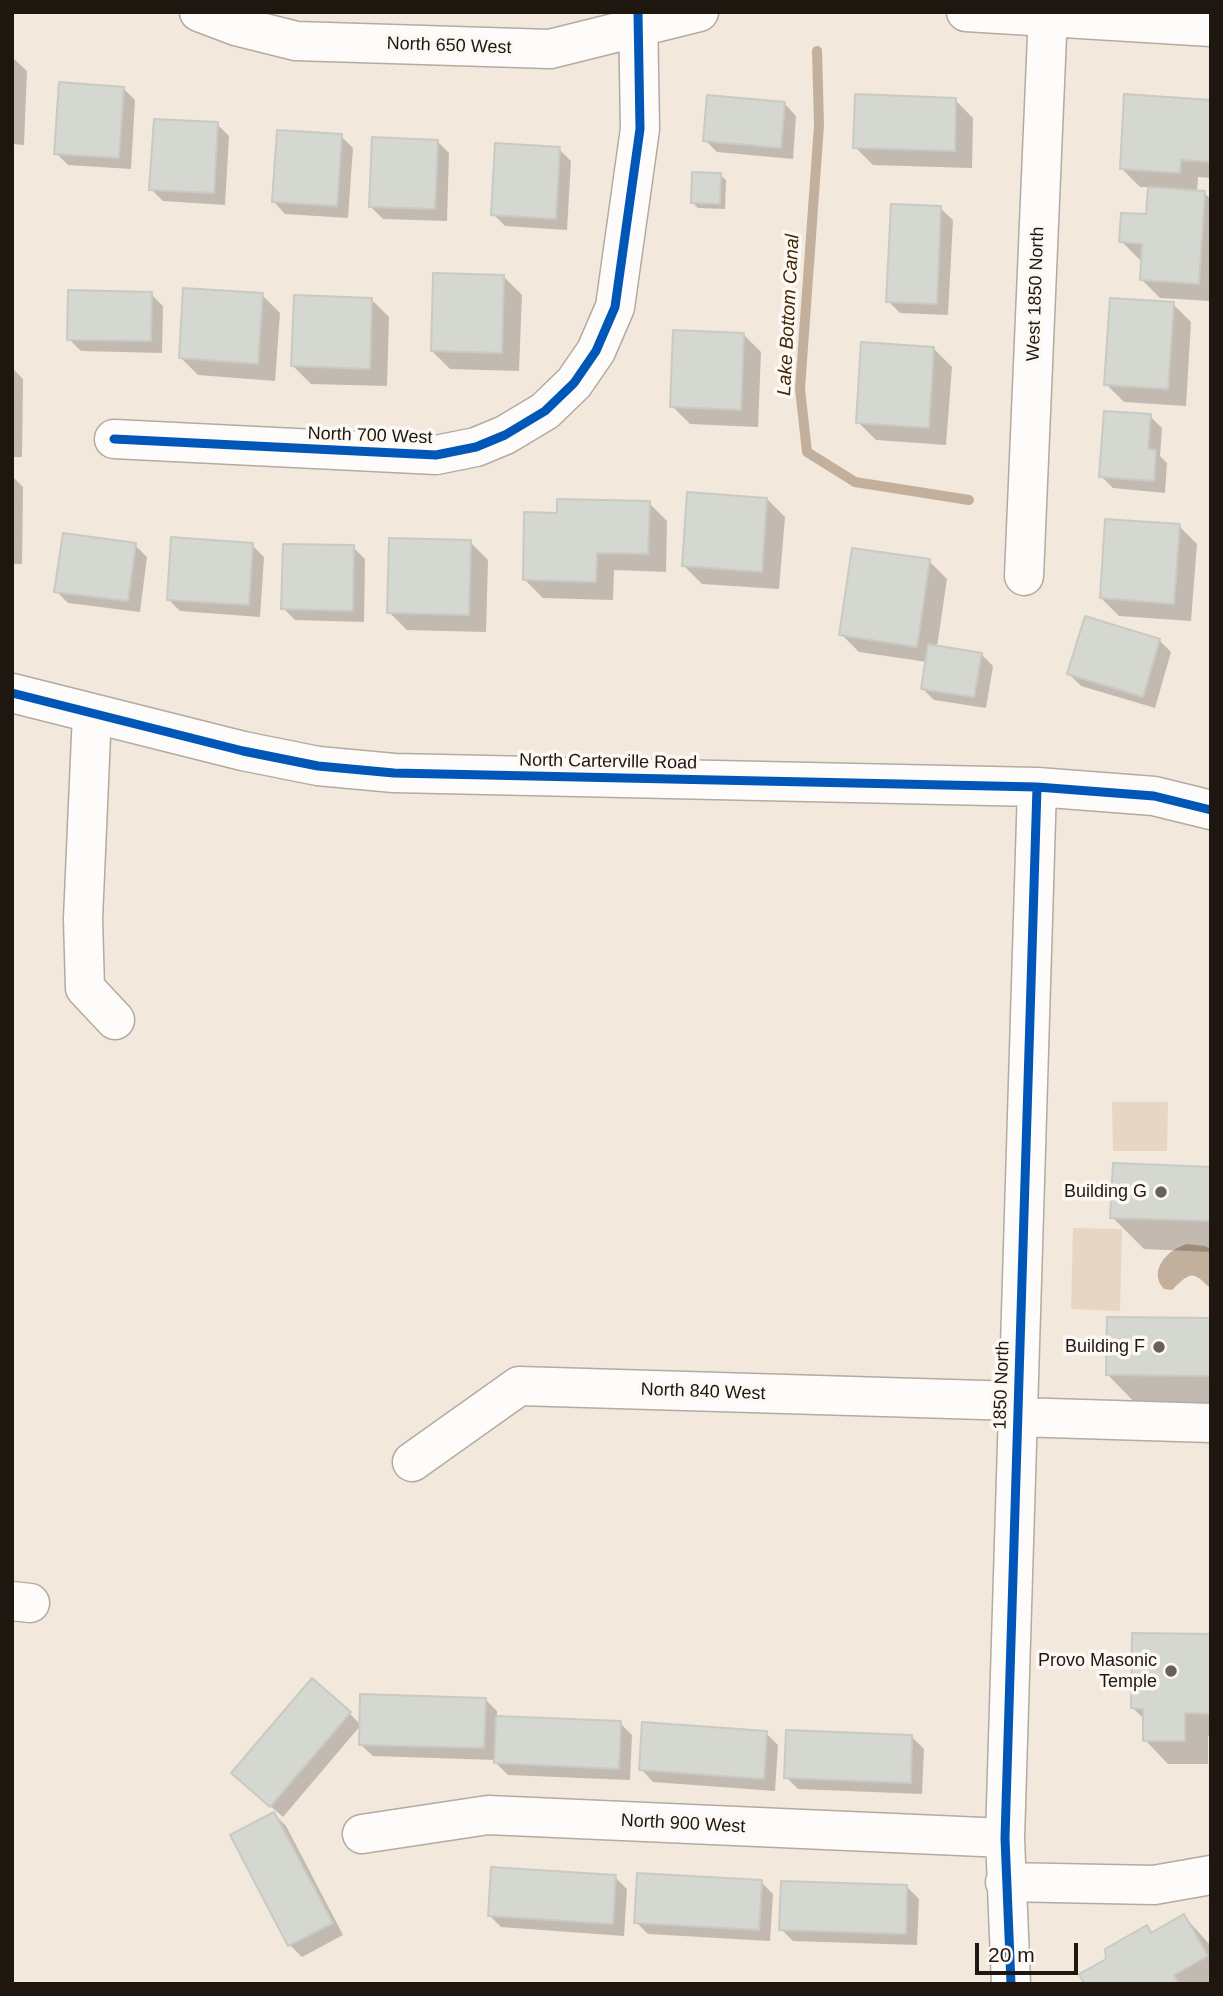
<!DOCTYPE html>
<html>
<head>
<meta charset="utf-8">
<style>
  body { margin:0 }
  #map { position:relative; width:1223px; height:1996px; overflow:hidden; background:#f3e8dc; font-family:Helvetica,sans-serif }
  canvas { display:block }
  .frame { position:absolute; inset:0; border:14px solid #1e170f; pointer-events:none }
  .scale { position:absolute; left:975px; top:1943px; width:103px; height:32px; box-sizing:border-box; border:4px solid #1e170f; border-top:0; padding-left:9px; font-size:21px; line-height:24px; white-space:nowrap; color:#1e170f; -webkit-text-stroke:5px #fdf8f4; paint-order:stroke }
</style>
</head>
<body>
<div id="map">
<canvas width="1223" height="1996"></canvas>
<div class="frame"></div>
<div class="scale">20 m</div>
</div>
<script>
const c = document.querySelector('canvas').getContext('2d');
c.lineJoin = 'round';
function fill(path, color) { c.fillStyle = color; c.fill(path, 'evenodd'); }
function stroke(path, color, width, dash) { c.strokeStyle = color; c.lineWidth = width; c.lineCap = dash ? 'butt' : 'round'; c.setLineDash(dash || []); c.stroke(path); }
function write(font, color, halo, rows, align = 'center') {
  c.font = font + ' Helvetica,sans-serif'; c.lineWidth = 7; c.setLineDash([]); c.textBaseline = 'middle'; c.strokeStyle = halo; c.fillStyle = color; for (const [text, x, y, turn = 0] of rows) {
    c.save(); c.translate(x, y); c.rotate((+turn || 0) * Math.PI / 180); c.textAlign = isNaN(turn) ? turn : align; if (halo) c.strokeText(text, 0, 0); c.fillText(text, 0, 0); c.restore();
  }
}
fill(new Path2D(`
  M1112,1102H1168L1167,1151H1113Z
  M1073,1228L1122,1229L1120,1311L1071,1309Z`), '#e7d6c4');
fill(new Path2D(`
  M1187,1244L1205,1246L1211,1249V1289C1192,1271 1192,1271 1172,1290L1164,1289C1147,1271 1168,1249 1187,1244Z`), '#c3b09c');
fill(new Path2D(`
  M12,57L27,71L24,145L12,144Z
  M123,88L135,100L131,169L68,165L56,153Z
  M955,100L973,118L972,168L873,165L855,147Z
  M1211,101V178L1198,177L1197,192L1204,193L1211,199V301L1160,298L1142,280L1143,260L1139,259L1121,241L1147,216L1149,187H1140L1122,169Z
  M784,103L796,116L793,159L717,152L705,140Z
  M217,124L229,136L225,205L163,201L151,189Z
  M341,136L353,148L348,218L285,214L273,201Z
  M437,141L449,153L447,221L383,219L371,207Z
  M559,149L571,161L567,230L505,226L493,214Z
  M720,175L726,180L725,209L698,208L693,203Z
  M940,208L953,220L948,315L900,313L888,301Z
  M504,277L522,295L519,371L450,369L432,351Z
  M151,294L163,306L162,353L81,351L69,339Z
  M262,295L280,313L275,381L198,375L180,357Z
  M371,299L389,317L387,386L311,384L293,366Z
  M1173,304L1191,322L1186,406L1124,402L1106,384Z
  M743,334L761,352L758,427L690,424L672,406Z
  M934,349L952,367L946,445L876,440L858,422Z
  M12,368L23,379L22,457H12Z
  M1150,416L1162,428L1160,456L1167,463L1165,493L1113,488L1101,476Z
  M12,476L23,487L22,564H12Z
  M767,499L785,517L779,589L702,584L684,566Z
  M649,503L667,521L666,572L614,570L613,600L543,598L525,580L558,515Z
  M1179,526L1197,544L1191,621L1119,616L1101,598Z
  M470,542L488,560L486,632L407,630L389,612Z
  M135,545L147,557L140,612L68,603L56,591Z
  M252,545L264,557L260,617L180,611L168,599Z
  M353,547L365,559L364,622L295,620L283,608Z
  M929,561L947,579L937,647L981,654L993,666L986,708L934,700L922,688L927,662L859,652L841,634Z
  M1159,640L1171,652L1155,708L1081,686L1069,674Z
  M1211,1168V1252L1144,1249L1112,1217Z
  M1211,1320V1407H1139L1107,1374Z
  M1211,1636V1736H1208V1764H1168L1145,1740V1720L1133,1708Z
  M485,1699L497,1711V1718L620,1723L632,1735L630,1780L508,1775L496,1763V1760L373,1756L360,1744L361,1725L283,1817L246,1785L349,1713L361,1725Z
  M766,1733L778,1745L775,1791L653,1782L641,1769Z
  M912,1737L924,1749L922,1794L798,1789L786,1777Z
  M274,1814L286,1826L343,1935L302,1957L290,1945Z
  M615,1877L627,1889L624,1936L501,1927L489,1915Z
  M761,1882L773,1894L770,1941L648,1934L636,1922Z
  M907,1887L919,1899L917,1945L793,1941L781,1929Z
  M1184,1916L1211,1946V1984H1086L1107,1960L1147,1927L1154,1933Z`), '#0003');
stroke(new Path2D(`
  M817,51L819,125L800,389L807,452L855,482L969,500`), '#c3b09c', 10);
const building = new Path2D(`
  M59,82L124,87L119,158L54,154Z
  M855,94L956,98L955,151L853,148Z
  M1124,94L1211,100V162L1181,160L1180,173L1120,169Z
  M707,95L785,102L781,148L703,141Z
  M154,119L218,122L214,193L149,190Z
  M277,130L342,134L337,206L272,202Z
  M372,137L438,140L435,209L369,207Z
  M495,143L560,147L556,219L491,215Z
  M692,172L721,173L720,204L691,203Z
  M1148,187L1205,191L1199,284L1140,280L1142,244L1119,242L1121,213L1146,214Z
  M891,204L941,206L937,304L886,302Z
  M433,273L504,275L502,353L431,351Z
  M183,288L263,293L258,364L179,358Z
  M68,290L152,292L151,341L67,340Z
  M294,295L372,298L370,369L291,366Z
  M1110,298L1174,302L1168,389L1104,385Z
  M673,330L744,333L741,410L670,407Z
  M861,342L934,347L929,428L856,423Z
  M1104,411L1151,414L1148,449L1156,450L1154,481L1099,477Z
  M687,492L767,498L762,572L682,566Z
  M557,499L650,501L648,554L597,553L596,582L523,580L524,512L557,513Z
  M1105,519L1180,524L1174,604L1100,598Z
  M63,533L136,543L128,601L54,592Z
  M171,537L253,543L249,605L167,600Z
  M389,538L471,540L469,615L387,613Z
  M283,544L354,545L353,611L281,609Z
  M852,548L930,559L917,647L839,635Z
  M1085,616L1160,639L1143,697L1067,674Z
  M928,644L982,653L974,697L921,689Z
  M1113,1163L1211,1167V1221L1110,1218Z
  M1107,1317L1211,1318V1376L1106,1375Z
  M1132,1633L1211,1634V1714L1185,1713V1741H1143V1709L1131,1708Z
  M312,1678L351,1712L270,1807L231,1773Z
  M360,1694L486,1698L484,1748L359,1745Z
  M496,1716L621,1721L619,1769L494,1763Z
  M642,1722L767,1731L764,1779L639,1770Z
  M786,1730L912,1735L911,1783L784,1778Z
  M274,1812L333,1923L288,1946L230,1835Z
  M491,1867L616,1875L613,1924L488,1916Z
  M637,1873L762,1880L759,1930L634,1923Z
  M781,1881L907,1885L906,1934L779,1930Z
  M1184,1914L1208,1956L1174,1975L1178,1983L1084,1984L1079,1974L1106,1959L1105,1949L1147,1925L1151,1933Z`);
fill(building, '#d5d7d1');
stroke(building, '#c9cac4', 2);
const minor = new Path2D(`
  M199,12L236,26L296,41L550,49L699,12
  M966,12L1211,27
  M114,439L436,455L476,447L505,435L545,411L574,383L596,351L615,307L640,129L638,12
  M1024,576L1048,12
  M12,693L243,751L318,766L394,773L1037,787L1154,796L1211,810
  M92,713L83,919L85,988L115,1020
  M1017,1417L1211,1423
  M412,1462L519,1386L1017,1401
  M12,1601L30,1603
  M362,1834L488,1815L1005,1838
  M1005,1882L1154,1885L1211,1875
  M1011,1984L1005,1838L1037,787`);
stroke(minor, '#b3aaa1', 41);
stroke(minor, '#fdfcfa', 38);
stroke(new Path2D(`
  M114,439L436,455L476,447L505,435L545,411L574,383L596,351L615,307L640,129L638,12
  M12,693L243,751L318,766L394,773L1037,787L1154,796L1211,810
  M1011,1984L1005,1838L1037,787`), '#0057b8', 9);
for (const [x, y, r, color] of [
  [1161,1192,7,"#696057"],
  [1159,1347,7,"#696057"],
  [1171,1671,7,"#696057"]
]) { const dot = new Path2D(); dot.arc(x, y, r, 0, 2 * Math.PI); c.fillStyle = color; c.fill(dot); stroke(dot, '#fdf8f4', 2.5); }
write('18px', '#1e170f', '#fdf8f4', [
  ["North 650 West",449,46,2],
  ["West 1850 North",1036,294,-88],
  ["North 700 West",370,436,2],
  ["North Carterville Road",608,762,1],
  ["1850 North",1002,1385,-88],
  ["North 840 West",703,1392,2],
  ["North 900 West",683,1824,3]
]);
write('18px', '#1e170f', '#fdf8f4', [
  ["Building G",1147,1192],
  ["Building F",1145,1347],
  ["Provo Masonic",1157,1661],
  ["Temple",1157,1682]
], 'right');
write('italic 19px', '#412807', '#fdf8f4', [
  ["Lake Bottom Canal",789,315,-87]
]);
</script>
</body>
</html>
